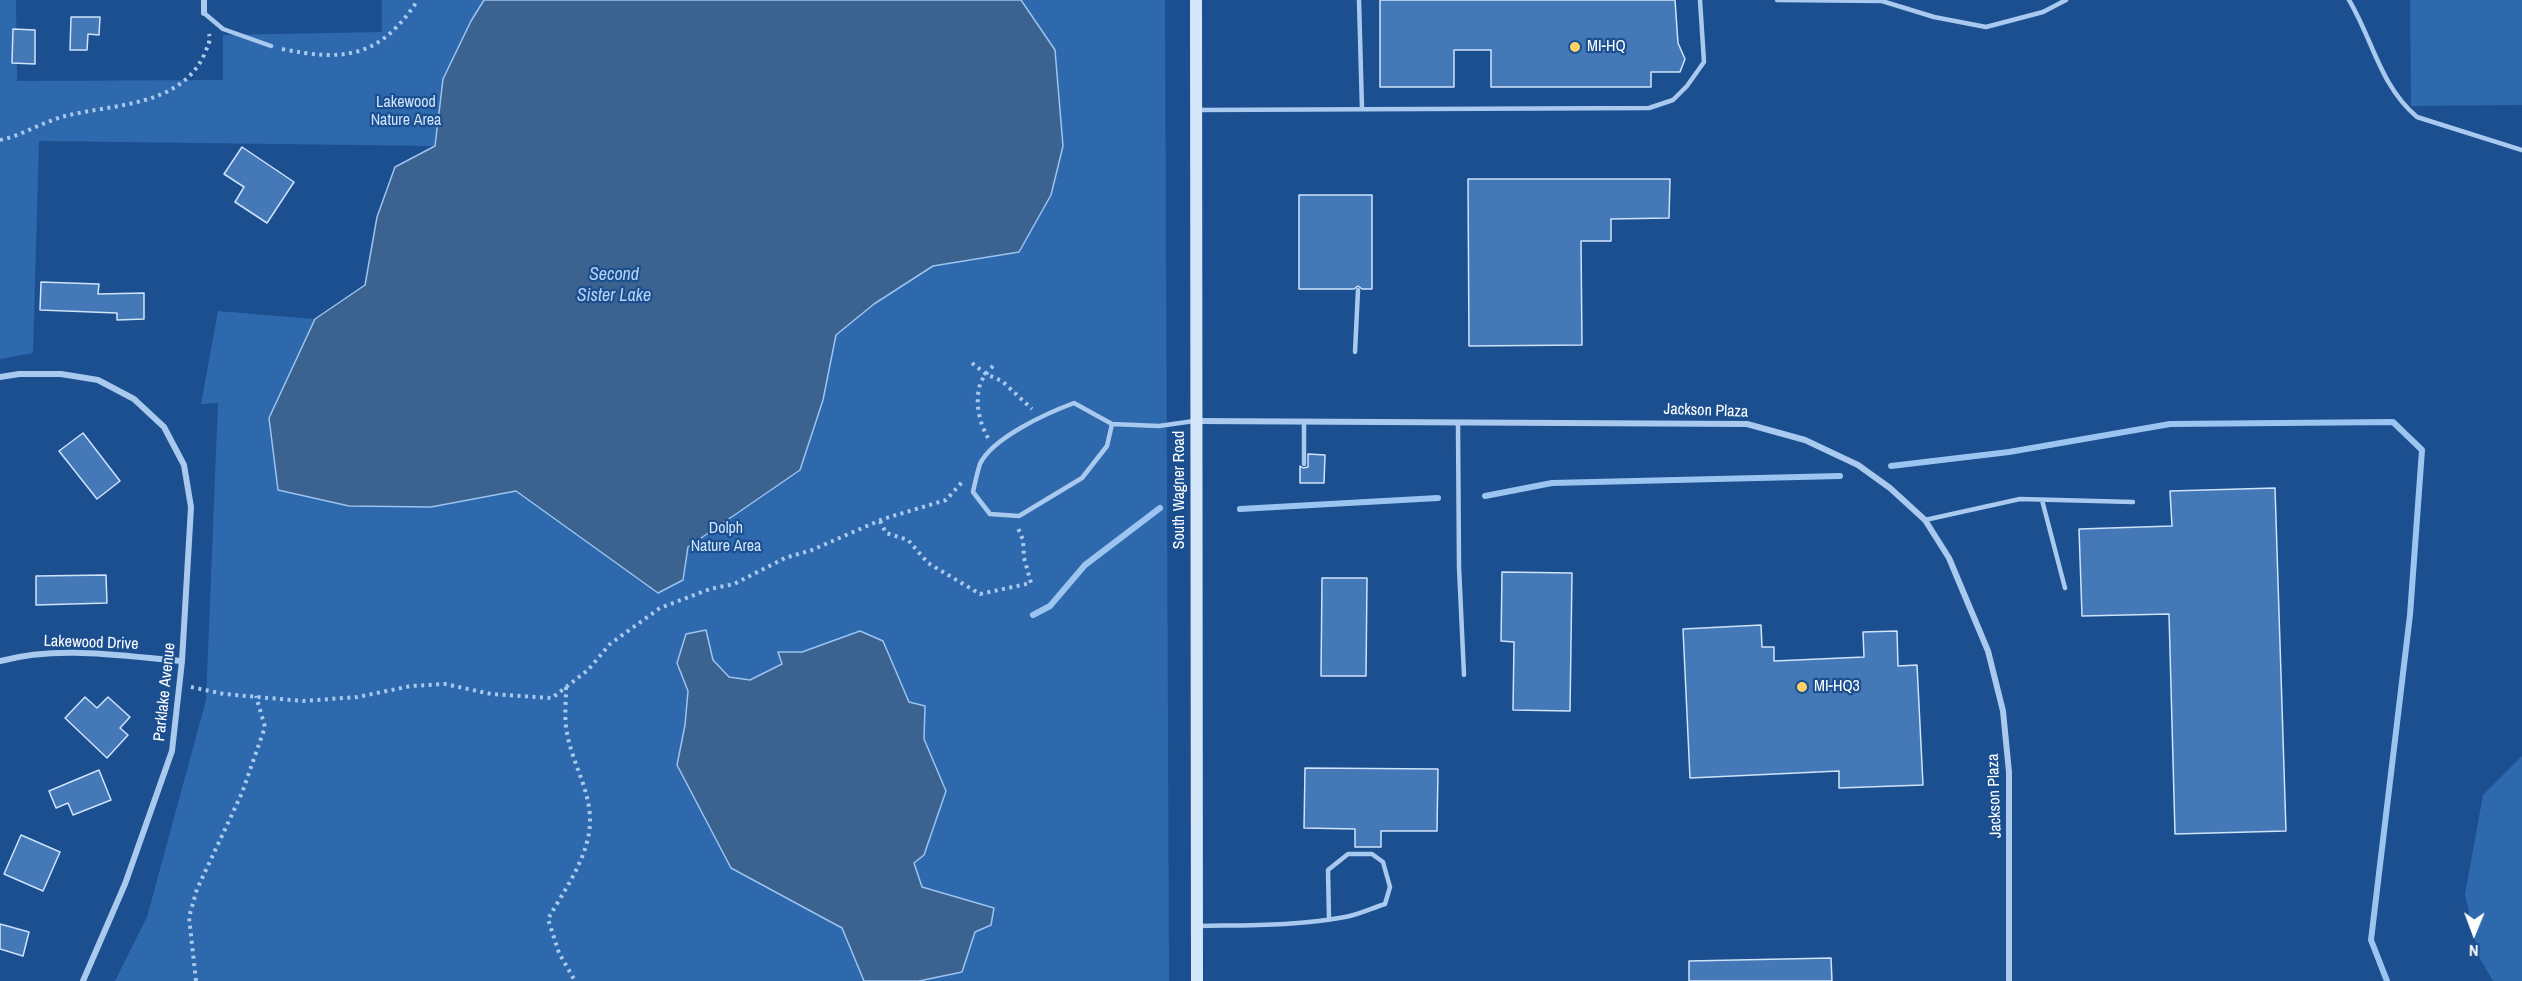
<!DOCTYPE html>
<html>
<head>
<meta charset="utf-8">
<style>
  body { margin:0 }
  #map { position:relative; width:2522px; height:981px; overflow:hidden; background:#1b4f8f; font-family:"Archivo Narrow",sans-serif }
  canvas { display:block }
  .north { position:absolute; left:2444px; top:903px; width:60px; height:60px; -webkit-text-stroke:4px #1b4f8f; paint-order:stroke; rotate:181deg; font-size:16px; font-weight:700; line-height:24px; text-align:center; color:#fff }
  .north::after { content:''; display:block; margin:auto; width:21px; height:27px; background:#fff; clip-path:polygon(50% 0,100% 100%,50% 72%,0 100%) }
</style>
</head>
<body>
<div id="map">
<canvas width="2522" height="981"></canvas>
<div class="north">N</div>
</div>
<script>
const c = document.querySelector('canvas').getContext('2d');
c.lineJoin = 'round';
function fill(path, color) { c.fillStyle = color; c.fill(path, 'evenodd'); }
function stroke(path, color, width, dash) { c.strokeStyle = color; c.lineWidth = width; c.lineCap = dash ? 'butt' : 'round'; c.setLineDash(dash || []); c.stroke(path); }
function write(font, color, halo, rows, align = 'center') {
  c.font = font + ' "Archivo Narrow",sans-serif'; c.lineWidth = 4.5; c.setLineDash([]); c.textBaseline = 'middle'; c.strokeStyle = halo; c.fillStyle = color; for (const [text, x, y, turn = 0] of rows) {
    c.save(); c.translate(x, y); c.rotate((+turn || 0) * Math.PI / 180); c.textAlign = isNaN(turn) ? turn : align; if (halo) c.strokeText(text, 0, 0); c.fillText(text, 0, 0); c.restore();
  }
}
fill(new Path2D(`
  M0,0H16L17,81L223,80V35L382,32V0H1165L1169,981H115L147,917L206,700L218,403L201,404L218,311L315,319L365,286L377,217L395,167L434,146L39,141L33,353L0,359Z
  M2410,0H2522V105L2411,106Z
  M2522,756V981H2493L2479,957L2465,894L2483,795Z`), '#2e69ad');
const water = new Path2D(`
  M484,0H1021L1055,50L1063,146L1051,195L1019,252L933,266L874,304L836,335L823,400L800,470L688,547L683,580L658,593L516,491L431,507L349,506L278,490L269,418L315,319L365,285L377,217L395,167L435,146L443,79L471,21Z
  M706,630L713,660L729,677L750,680L782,664L778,652H802L860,631L883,641L909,702L925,706L924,739L946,791L924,855L914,863L922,887L994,908L991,925L975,932L962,972L919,981H864L842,928L731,868L677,765L685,725L688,691L677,663L686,634Z`);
fill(water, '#3c6290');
stroke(water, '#9cc4f0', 1.5);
stroke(new Path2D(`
  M1891,466L2009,452L2170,424L2393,422L2422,450L2410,615L2371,940L2387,981
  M1485,496L1552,483L1840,476
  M1240,509L1438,498
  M1033,615L1050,606L1085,565L1160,508`), '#9cc4f0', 6);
const building = new Path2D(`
  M1380,0H1675L1678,43L1685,59L1680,72H1651V87H1491V50H1454V87H1380Z
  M71,17H100L99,35L88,34L87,50H70Z
  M13,29L35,30V64L12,63Z
  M242,147L294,182L267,223L235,202L244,187L224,174Z
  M1468,179H1670L1669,218L1611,219V241H1581L1582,345L1469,346Z
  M1299,195H1372V289H1362L1358,286L1354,289H1299Z
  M41,282L99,284L98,294L144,293V319L117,320V313L40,310Z
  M83,433L120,481L97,499L59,451Z
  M1308,454L1325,455L1324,483H1300V466L1303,468L1308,467Z
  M2275,488L2286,831L2175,834L2169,614L2082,616L2079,529L2172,526L2170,491Z
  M1502,572L1572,573L1570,711L1513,710L1514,642L1501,641Z
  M106,575L107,603L36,605V576Z
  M1322,578H1367L1366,676H1321Z
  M1761,625L1762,647H1774V661L1864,657L1863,632L1897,631L1898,666L1917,665L1923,785L1839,788V771L1690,778L1683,629Z
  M85,697L97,708L108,697L130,717L120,728L128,735L107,758L65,718Z
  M1305,768L1438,769L1437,831H1381V847H1355V829L1304,828Z
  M99,770L111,800L73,815L68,803L56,808L49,791Z
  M21,835L60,852L43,891L4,874Z
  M0,924L29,932L23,956L0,949Z
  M1831,958L1832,981H1689V961Z`);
fill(building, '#4478b7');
stroke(building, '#cfe3fa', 1.5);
stroke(new Path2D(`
  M282,49C346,62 380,57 418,0
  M0,140C21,136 42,122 65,116C112,104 180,107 204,55C207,47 211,42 209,34
  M972,363L986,374L1002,381L1032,409
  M988,438C979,422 974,400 981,382C984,375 991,368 996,363
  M880,521L886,533L908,540L928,563L980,594L1031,583L1024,558L1023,540L1018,528
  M191,687L224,694L303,701L357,697L411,686L445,684L491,694L552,698L588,670L610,644L660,608L710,589L734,584L785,558L812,550L883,519L946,500L963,481
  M566,687C566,702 564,719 567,733C572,762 589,788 590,818C591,854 565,889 548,919L559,953L575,981
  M196,981L189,917L197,889L242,793L265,727L256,696`), '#a9c9ee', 4, [3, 4.5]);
stroke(new Path2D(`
  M1359,0L1362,109
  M1777,0L1882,1L1934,17L1986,27L2043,12L2066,0
  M2349,0C2373,40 2380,86 2417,117L2522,150
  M204,13L223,29L271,46
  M1197,110L1649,108L1673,100L1687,86L1704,62L1700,0
  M1355,352L1358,290
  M1112,424L1107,446L1082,478L1019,516L990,514L973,492C975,483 977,473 980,464C992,438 1047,413 1074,403L1112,424L1159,426L1194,421
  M1458,424L1459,567L1464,675
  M1304,464V421
  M2042,500L2065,588
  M1925,520L2020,499L2133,502
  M1199,926C1247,925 1297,926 1345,917C1358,915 1372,908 1385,904L1390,887L1383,862L1372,854H1348L1328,870L1329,919`), '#a9c9ee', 4.5);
stroke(new Path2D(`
  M204,0V13
  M0,377L19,374H61L98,380L134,399L164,427L184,465L191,507L182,661L172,751L125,884L83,981
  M1197,421L1747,424L1805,440L1858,465L1890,488L1925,520L1949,558L1988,651L2003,711L2009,772V981
  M0,661C59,645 122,656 182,661`), '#a9c9ee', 6);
stroke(new Path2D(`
  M1196,0L1197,981`), '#d6e6fa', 12);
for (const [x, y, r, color] of [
  [1575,47,6,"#ffd166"],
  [1802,687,6,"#ffd166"]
]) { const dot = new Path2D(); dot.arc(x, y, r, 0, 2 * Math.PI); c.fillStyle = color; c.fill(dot); stroke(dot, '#1b4f8f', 2); }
write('16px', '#fff', '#1b4f8f', [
  ["MI-HQ",1587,47],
  ["MI-HQ3",1814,687]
], 'left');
write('16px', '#cfe3fa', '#1b4f8f', [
  ["Lakewood",406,103],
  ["Nature Area",406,121],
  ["Dolph",726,529],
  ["Nature Area",726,547]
]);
write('16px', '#fff', '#1b4f8f', [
  ["Jackson Plaza",1706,411,2],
  ["South Wagner Road",1180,490,-90],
  ["Lakewood Drive",91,643,2],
  ["Parklake Avenue",165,692,-84],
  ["Jackson Plaza",1995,796,-92]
]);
write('italic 18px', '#b5d3f5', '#1b4f8f', [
  ["Second",614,275],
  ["Sister Lake",614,296]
]);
</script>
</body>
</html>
